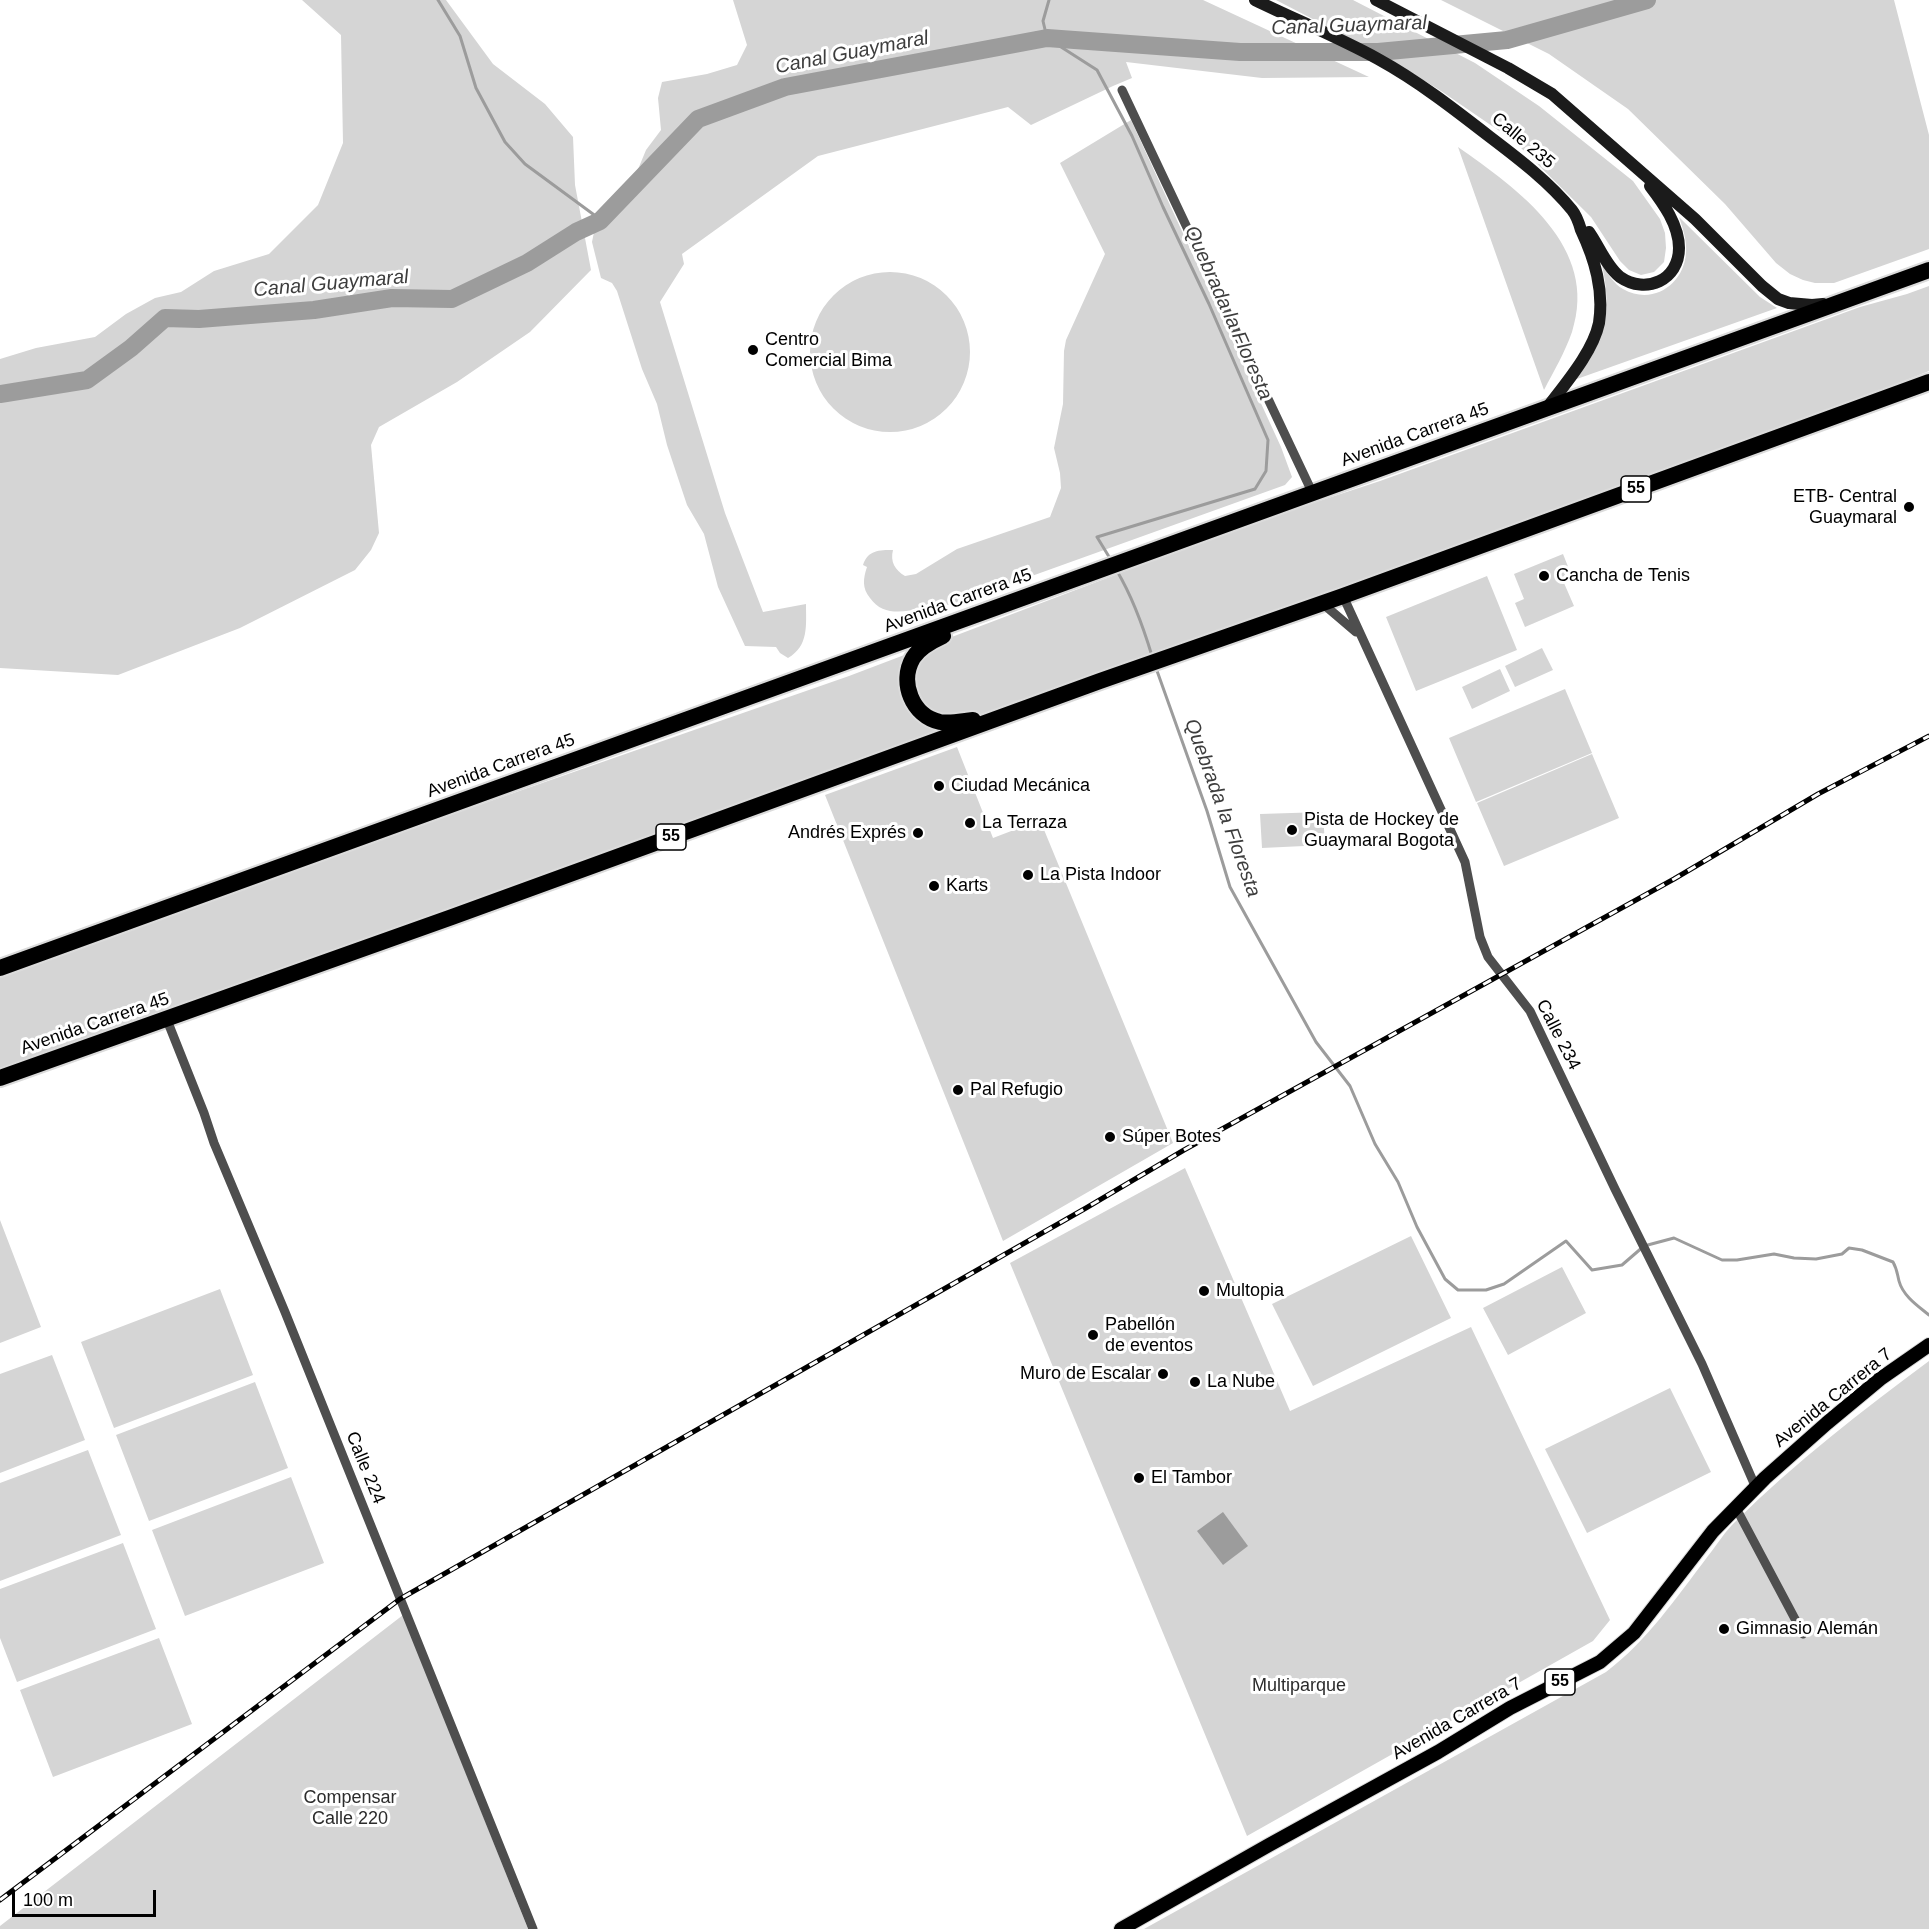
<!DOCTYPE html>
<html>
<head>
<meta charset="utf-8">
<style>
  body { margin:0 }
  #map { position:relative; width:1929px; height:1929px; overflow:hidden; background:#fff; font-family:Helvetica,sans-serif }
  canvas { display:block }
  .scale { position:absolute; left:12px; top:1890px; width:144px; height:27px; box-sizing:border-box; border:3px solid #000; border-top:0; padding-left:8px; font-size:18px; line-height:21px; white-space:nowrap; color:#000; -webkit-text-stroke:4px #fff; paint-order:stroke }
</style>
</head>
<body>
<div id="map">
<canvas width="1929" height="1929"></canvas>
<div class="scale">100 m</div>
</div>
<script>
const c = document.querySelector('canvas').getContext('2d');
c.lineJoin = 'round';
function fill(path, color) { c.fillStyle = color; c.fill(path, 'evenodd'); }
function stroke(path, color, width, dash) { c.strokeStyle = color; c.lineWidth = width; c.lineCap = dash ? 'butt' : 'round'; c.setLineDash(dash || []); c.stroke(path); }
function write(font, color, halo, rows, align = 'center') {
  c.font = font + ' Helvetica,sans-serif'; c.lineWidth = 6; c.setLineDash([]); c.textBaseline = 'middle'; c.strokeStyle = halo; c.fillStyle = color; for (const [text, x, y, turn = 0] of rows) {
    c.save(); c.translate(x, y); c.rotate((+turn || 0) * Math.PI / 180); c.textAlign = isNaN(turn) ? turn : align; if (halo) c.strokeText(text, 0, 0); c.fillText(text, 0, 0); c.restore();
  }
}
fill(new Path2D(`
  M302,0H446L493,64L545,104L573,137L575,185L591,270L530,332L457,382L379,427L371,445L379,533L371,550L355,570L240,628L118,675L0,668V359L36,348L95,337L126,314L155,298L181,292L214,271L269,254L318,205L343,143L341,35Z
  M733,0H1203L1369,77L1262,78L1126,62L1132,78L1113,86L1031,125L1008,107L818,156L682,254L684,264L660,302L725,513L763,612L806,604C806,625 809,646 788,658L780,653L776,647L745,646L718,587L704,534L687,505L667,445L657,404L642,369L617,291L612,283L601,278L592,242L597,217L634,179L646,150L661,130L658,98L662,82L707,74L737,65L747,45Z
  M1276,0H1353L1475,63L1539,106L1633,181L1660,219L1665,233L1666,248L1664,262L1654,272L1641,275L1629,270L1620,261L1591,217L1514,141L1441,91L1386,57Z
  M1441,0H1894L1929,135V249L1834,283H1815L1803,280L1790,274L1776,263L1725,204L1628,109L1549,54Z
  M1131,120L1281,447L1292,477L1285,485L951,605C924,603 889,625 870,598C862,588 863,579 867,567L863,565C868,550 879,550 893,550C890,562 895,570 905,576L916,574L957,549L1050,517L1061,488L1060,473L1054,448L1063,404L1064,351L1066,340L1105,254L1060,163Z
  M1458,147C1518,189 1600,247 1572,332C1565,352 1554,371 1544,390Z
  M1679,217L1760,297L1777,308L1574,380C1601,334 1614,321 1602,265C1608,274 1614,284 1623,289C1653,306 1684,284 1686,253C1687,240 1683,229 1679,217Z
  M810 352a80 80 0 1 1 160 0a80 80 0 1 1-160 0Z
  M1929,286V371L1804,421L1365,581L1271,612L1122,667L980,716L744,803L0,1071V977L347,851L849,676L1252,523L1380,481L1860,307L1907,294Z
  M1563,554L1573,579L1564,583L1574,606L1525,627L1515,603L1524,599L1514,574Z
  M1487,576L1517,650L1416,691L1386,617Z
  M1542,648L1553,670L1515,687L1505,666Z
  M1500,669L1510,691L1472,709L1462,687Z
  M1565,689L1592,753L1476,802L1449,738Z
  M957,747L993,838L1040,820L1173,1143L1003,1241L825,795Z
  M1592,754L1619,818L1504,866L1477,803Z
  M1323,812L1325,845L1262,848L1260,814Z
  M1185,1168L1290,1411L1471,1327L1610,1620L1593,1641L1247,1836L1010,1263Z
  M0,1220L41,1327L0,1343Z
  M1411,1236L1451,1318L1313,1386L1272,1304Z
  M1562,1267L1586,1313L1508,1355L1483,1308Z
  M220,1289L253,1375L114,1428L81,1342Z
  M52,1355L85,1440L0,1473V1374Z
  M1929,1361V1929H1144L1606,1672C1647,1641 1676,1598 1708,1556C1717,1545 1725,1531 1736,1521C1795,1462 1862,1411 1929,1361Z
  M255,1382L288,1468L149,1521L116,1435Z
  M1670,1388L1711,1472L1587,1533L1545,1449Z
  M88,1450L121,1535L0,1581V1483Z
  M291,1477L324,1563L185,1616L152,1530Z
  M123,1543L156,1629L17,1682L0,1638V1589Z
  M403,1615L528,1929H0V1926Z
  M159,1638L192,1724L53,1777L20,1690Z`), '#d5d5d5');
fill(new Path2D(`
  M1223,1512L1248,1546L1223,1565L1197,1531Z`), '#9c9c9c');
stroke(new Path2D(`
  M438,0L460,36L476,88L505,142L525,164L597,217L600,221
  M1049,0L1043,21L1047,38L1097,70L1132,136L1163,207L1209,304L1268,440L1266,471L1255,489L1097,537L1111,560
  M1117,571C1133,598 1143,626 1152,656
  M1156,668L1207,811L1230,887L1316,1042L1350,1086L1375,1144L1398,1182L1417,1227L1445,1279L1458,1290H1486L1504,1284L1566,1241L1592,1270L1622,1265L1644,1246L1674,1238L1722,1260H1737L1774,1254L1794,1258L1816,1259L1842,1254L1849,1248L1862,1250L1893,1262C1897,1269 1897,1273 1899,1281C1903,1296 1918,1306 1929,1315`), '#9c9c9c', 3);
stroke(new Path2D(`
  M0,394L87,380L131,348L165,318L199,319L314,310L392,298L452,299L527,263L576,232L600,221L698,119L785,87L1047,38L1240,52H1378L1507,40L1647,0`), '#9c9c9c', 18);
const primary = new Path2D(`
  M1121,1929L1269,1845L1438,1752L1510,1708L1600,1662L1634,1633L1713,1531L1765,1478L1827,1423L1880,1379L1929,1345`);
const highway = new Path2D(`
  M943,636C932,641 920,647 913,658C899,682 912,716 940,722C951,724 962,721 973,720
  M0,968L1929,270
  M0,1078L452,917L1100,681L1343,596L1929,382`);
stroke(primary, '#dbdbdb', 16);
stroke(highway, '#dbdbdb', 20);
stroke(new Path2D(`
  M1122,90L1313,494
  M1343,596L1465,862L1480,937L1488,957L1530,1011L1615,1189L1702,1364L1756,1488
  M1322,603L1356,632
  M167,1020L204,1113L214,1143L285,1312L533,1929
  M1736,1508L1803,1634`), '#4e4e4e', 9);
stroke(new Path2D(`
  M1255,0C1296,20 1338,37 1378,59C1418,81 1454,109 1490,137C1519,159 1549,182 1572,210C1576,215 1579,223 1581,230C1595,260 1604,290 1599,323C1593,352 1565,384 1547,408
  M1376,0L1508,68L1552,94L1695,219L1762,286L1778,299L1789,303L1812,305L1823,304
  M1589,232C1599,246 1606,266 1620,277C1646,295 1679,280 1679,248C1679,225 1663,203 1650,186`), '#1b1b1b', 12);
stroke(primary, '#000', 14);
stroke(highway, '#000', 16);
const rail = new Path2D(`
  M0,1900L400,1599L1086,1208L1184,1150L1674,879L1818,794L1929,736`);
stroke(rail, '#000', 5);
stroke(rail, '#fff', 3, [9]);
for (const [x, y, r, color] of [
  [753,350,6,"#000"],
  [1909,507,6,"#000"],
  [1544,576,6,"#000"],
  [939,786,6,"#000"],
  [970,823,6,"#000"],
  [1292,830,6,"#000"],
  [918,833,6,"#000"],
  [1028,875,6,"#000"],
  [934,886,6,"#000"],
  [958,1090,6,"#000"],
  [1110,1137,6,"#000"],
  [1204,1291,6,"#000"],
  [1093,1335,6,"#000"],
  [1163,1374,6,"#000"],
  [1195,1382,6,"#000"],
  [1139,1478,6,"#000"],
  [1724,1629,6,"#000"]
]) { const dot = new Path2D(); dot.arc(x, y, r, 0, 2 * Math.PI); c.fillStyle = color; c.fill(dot); stroke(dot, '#fff', 2); }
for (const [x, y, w] of [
  [1636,489,30],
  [671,837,30],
  [1560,1682,30]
]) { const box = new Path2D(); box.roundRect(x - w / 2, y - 13, w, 26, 4.5); c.fillStyle = '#fff'; c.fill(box); stroke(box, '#000', 1.5); }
write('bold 16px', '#000', null, [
  ["55",1636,489],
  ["55",671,837],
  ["55",1560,1682]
]);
write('18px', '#000', '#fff', [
  ["Calle 235",1523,141,40],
  ["Avenida Carrera 45",1415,435,-20],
  ["Avenida Carrera 45",958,601,-20],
  ["Avenida Carrera 45",501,766,-20],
  ["Avenida Carrera 45",95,1024,-19],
  ["Calle 234",1558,1035,63],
  ["Avenida Carrera 7",1833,1398,-39],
  ["Calle 224",365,1468,68],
  ["Avenida Carrera 7",1457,1719,-30]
]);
write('18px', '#000', '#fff', [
  ["Centro",765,340],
  ["Comercial Bima",765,361],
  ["ETB- Central",1897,497,"right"],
  ["Guaymaral",1897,518,"right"],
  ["Cancha de Tenis",1556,576],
  ["Ciudad Mecánica",951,786],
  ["Pista de Hockey de",1304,820],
  ["Guaymaral Bogota",1304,841],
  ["La Terraza",982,823],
  ["Andrés Exprés",906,833,"right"],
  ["La Pista Indoor",1040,875],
  ["Karts",946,886],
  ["Pal Refugio",970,1090],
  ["Súper Botes",1122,1137],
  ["Multopia",1216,1291],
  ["Pabellón",1105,1325],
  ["de eventos",1105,1346],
  ["Muro de Escalar",1151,1374,"right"],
  ["La Nube",1207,1382],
  ["El Tambor",1151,1478],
  ["Gimnasio Alemán",1736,1629]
], 'left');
write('18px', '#2c2c2c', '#fff', [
  ["Multiparque",1299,1686],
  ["Compensar",350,1798],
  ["Calle 220",350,1819]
]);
write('italic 20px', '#3d3d3d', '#fff', [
  ["Canal Guaymaral",1349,26,-2],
  ["Canal Guaymaral",852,53,-11],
  ["Canal Guaymaral",331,284,-5],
  ["Quebrada la Floresta",1228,313,66],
  ["Quebrada la Floresta",1222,808,70]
]);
</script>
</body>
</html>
